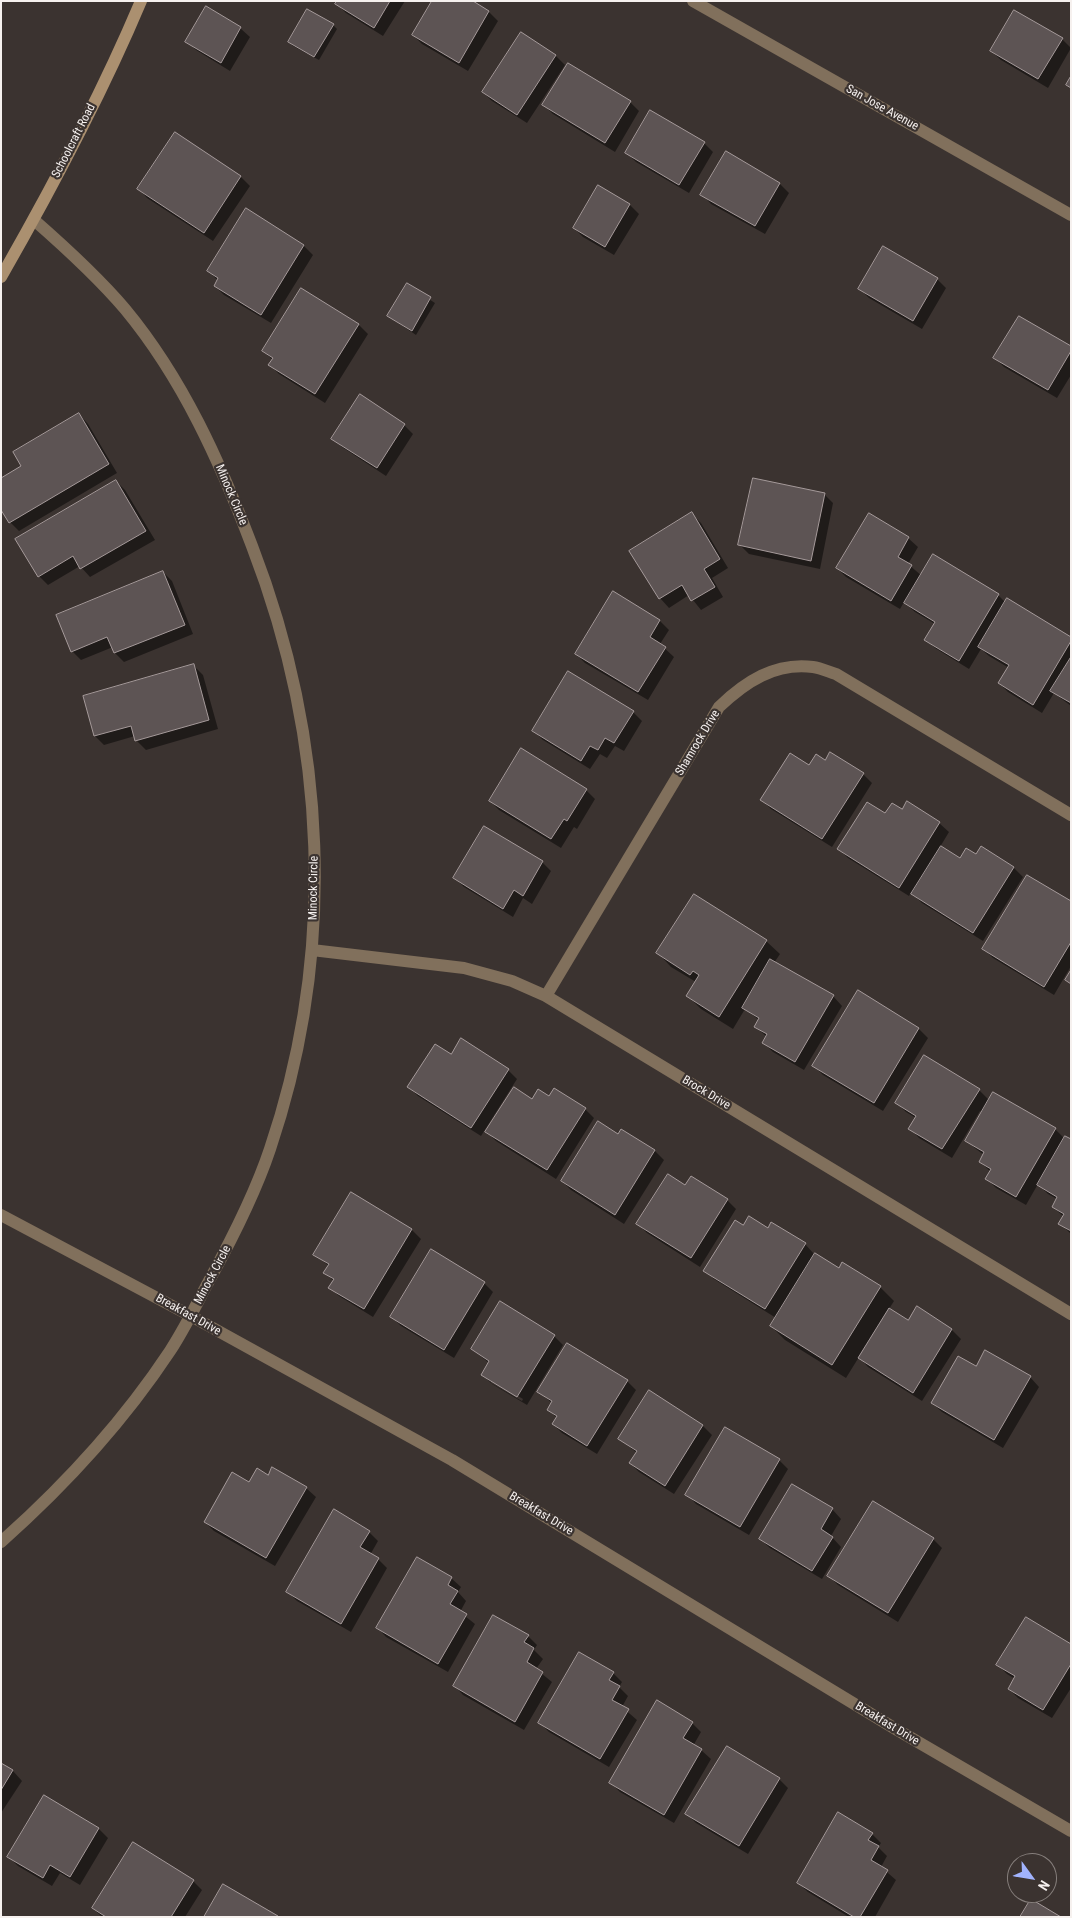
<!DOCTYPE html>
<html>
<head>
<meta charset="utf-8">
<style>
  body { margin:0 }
  #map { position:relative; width:1072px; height:1918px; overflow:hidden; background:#3b3330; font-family:"Roboto Condensed",sans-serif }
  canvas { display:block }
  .frame { position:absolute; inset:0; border:2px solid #f6f1ef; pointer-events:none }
  .north { position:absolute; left:1007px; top:1853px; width:50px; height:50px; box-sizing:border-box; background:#3b3330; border:1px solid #867f7c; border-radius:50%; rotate:122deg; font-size:14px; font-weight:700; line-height:20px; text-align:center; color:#f6f1ef }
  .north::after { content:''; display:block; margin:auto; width:18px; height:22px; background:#a1b3fd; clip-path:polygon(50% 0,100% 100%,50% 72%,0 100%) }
</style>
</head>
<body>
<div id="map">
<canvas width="1072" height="1918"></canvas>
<div class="frame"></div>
<div class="north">N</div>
</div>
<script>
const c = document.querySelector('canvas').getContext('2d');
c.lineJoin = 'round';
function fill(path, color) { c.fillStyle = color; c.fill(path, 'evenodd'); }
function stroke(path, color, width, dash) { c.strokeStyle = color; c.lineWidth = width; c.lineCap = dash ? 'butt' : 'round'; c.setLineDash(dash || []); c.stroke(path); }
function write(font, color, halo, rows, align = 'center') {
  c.font = font + ' "Roboto Condensed",sans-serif'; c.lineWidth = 4.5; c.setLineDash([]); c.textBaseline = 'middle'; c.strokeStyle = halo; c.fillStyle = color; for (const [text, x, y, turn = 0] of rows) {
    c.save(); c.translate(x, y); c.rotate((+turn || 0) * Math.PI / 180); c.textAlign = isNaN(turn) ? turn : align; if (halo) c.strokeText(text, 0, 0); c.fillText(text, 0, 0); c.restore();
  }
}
fill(new Path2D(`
  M339,1H405L383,36L346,13L337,4Z
  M470,1L489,12L498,21L468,71L422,44L413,35Z
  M207,8L240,28L250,37L230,71L196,50L187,41Z
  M333,25L337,29L319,60L293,46L289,42Z
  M1062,39L1071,48L1048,88L1001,60L991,51Z
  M556,56L565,65L527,123L492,101L483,92Z
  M630,102L639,111L615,152L553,114L544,105Z
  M175,133L241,177L250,186L213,241L147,198L138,188Z
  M704,143L713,152L689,193L636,162L627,153Z
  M726,153L780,184L789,193L765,234L711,204L702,194Z
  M598,187L630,205L639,214L614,255L583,237L574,228Z
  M247,210L304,246L313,255L271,323L224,295L215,286L218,281L209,271Z
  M937,279L946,288L922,329L869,298L860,289Z
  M407,285L435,303L416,335L388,316Z
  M301,290L359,325L368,334L325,403L279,374L270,365L273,360L263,351Z
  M1071,347V375L1057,398L1004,367L995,358Z
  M79,414L88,424L117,473L19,531L10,522L23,466Z
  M404,425L413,434L386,476L342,447L333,438Z
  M116,481L125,490L155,540L90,577L80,566L48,585L39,576Z
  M824,494L833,503L820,569L749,554L740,545Z
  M692,514L701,523L728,568L712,578L723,597L701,610L689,595L669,608L660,598Z
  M908,538L918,547L908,564L922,576L933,556L998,595L1006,603L1071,638V706L1054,693L1042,713L1008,692L999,683L1009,668L989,656L981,649L969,669L935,648L926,639L935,624L915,612L904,602L900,609L846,577L837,568Z
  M163,572L172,581L193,634L124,662L115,653L113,647L81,660L72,651Z
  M613,593L660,621L669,630L660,644L674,657L648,700L585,663L576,654Z
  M194,666L203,675L218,729L146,750L137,741L135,736L104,745L95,736L85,697Z
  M633,712L642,721L624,751L615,746L607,758L600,754L590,769L543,740L534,731Z
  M810,766L863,774L872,783L832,847L771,809L762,800Z
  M586,790L595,799L577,829L574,827L561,848L499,810L490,801Z
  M907,803L939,823L949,832L940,847L960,860L976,856L981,848L1014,868L1023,877L983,941L922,903L911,892L909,896L848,858L839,849L886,815L902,811Z
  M542,862L551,871L532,904L523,898L513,917L464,887L455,878Z
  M1071,902V966L1054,995L993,958L984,949Z
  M766,941L780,954L774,963L833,996L842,1006L804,1070L773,1052L764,1043L767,1037L756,1027L759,1020L745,1009L733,1029L701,1009L688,996L696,982L671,967L658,953Z
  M919,1029L928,1038L883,1111L823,1075L814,1066Z
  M451,1056L508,1070L517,1079L481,1136L418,1096L409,1087Z
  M979,1090L989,1100L1055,1129L1065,1139L1071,1140V1234L1060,1223L1063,1216L1053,1207L1057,1199L1048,1194L1038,1184L1026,1205L996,1188L987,1179L991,1172L980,1162L984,1155L976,1149L966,1140L982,1112L980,1111L952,1158L919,1138L910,1128L916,1118L906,1112L897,1103Z
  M550,1098L585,1109L594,1118L556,1179L496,1141L487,1132L532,1100Z
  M622,1131L655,1151L664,1160L624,1224L571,1190L562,1181L619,1135Z
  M686,1187L727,1200L736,1209L700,1267L647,1233L638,1224Z
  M352,1193L412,1230L421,1239L373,1317L339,1296L330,1287L334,1281L325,1273L329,1266L315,1254Z
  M772,1223L805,1244L814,1254L839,1270L843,1264L880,1287L894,1301L889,1309L909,1322L917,1308L952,1330L961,1339L922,1401L868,1367L859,1357L846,1378L785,1340L771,1326L776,1318L714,1279L705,1270L743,1226L768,1229Z
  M484,1283L493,1292L454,1358L401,1326L392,1317Z
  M554,1336L563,1345L527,1405L492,1384L483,1375L489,1363L472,1349ZM491,1380L523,1399L522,1401L491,1383Z
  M976,1367L1030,1377L1039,1387L1003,1448L942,1412L932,1403Z
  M627,1381L636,1390L597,1454L562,1433L553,1424L557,1418L549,1410L552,1403L539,1392Z
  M649,1392L703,1426L712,1435L674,1494L639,1472L630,1463L637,1453L620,1439Z
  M779,1460L788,1469L749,1535L696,1504L687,1494Z
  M272,1469L306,1488L316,1497L275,1566L214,1531L205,1522L249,1484L268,1476Z
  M832,1509L841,1519L831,1536L841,1547L822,1579L770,1548L760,1539Z
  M369,1532L378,1541L370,1555L378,1559L387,1568L351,1632L297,1601L288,1592Z
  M933,1539L942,1548L898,1622L838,1585L829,1576Z
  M417,1559L451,1578L461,1587L458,1592L466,1601L460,1612L475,1624L448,1672L386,1637L377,1627Z
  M528,1636L537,1645L534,1650L543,1659L536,1669L552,1682L524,1730L463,1695L454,1685Z
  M1071,1646V1688L1052,1718L1018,1698L1009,1689L1015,1679L1007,1674L998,1665Z
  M579,1654L613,1673L622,1682L619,1687L628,1696L622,1707L637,1720L609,1767L549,1732L540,1723Z
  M692,1723L701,1732L693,1746L701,1750L711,1759L674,1823L620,1792L611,1783Z
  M1,1764L13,1771L22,1781L1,1813Z
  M779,1779L788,1788L748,1854L696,1823L687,1814Z
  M44,1797L99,1829L108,1838L80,1885L60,1873L52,1886L18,1866L9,1857Z
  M872,1834L881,1843L878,1847L887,1856L881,1867L896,1880L875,1917H849L808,1892L798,1883Z
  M193,1881L202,1890L185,1917H102L93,1908Z`), '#0007');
const building = new Path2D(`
  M337,1H390L374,28L335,4Z
  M432,1H473L489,11L459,63L412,35Z
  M206,6L241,27L221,63L185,42Z
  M307,9L334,24L314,57L288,42Z
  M1014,10L1063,38L1038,79L990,51Z
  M521,32L556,55L517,115L482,92Z
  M568,63L631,101L605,143L542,105Z
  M1071,76V88L1066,85Z
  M650,110L705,142L679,185L625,153Z
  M175,132L241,176L204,233L137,189Z
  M726,151L780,183L755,226L700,195Z
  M598,185L630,204L605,247L573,228Z
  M246,208L304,245L261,315L214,286L218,278L207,271Z
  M883,246L938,278L913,321L858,289Z
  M407,283L431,297L412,331L387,316Z
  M301,288L359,324L315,394L268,365L273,358L262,351Z
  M1019,316L1071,346V351L1048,390L993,358Z
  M360,394L405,424L377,468L331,439Z
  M79,413L109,464L9,523L1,510V478L21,466L13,452Z
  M753,478L825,493L811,561L738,545Z
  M116,480L146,531L80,569L73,556L38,577L15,539Z
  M692,512L720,559L704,569L715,587L691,601L682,585L659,599L629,551Z
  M869,513L909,537L898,557L912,565L891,601L836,568Z
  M933,554L999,594L959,661L924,640L935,622L904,603Z
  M163,571L185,625L114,653L107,637L71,652L56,615Z
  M613,591L660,620L650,637L666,647L638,692L575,654Z
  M1007,598L1071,637V641L1033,705L998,683L1009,665L978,647Z
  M1071,657V703L1050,691Z
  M194,664L209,720L135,741L131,726L94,736L83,696Z
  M568,671L634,711L614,743L605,738L598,750L590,746L581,761L532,731Z
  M521,748L587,789L567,821L564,819L551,839L489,801Z
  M830,752L864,773L822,839L760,800L790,753L809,765L816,754L825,760Z
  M907,801L940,822L899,888L837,849L867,802L885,813L892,803L902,809Z
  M484,826L543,861L523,896L514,890L503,909L453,878Z
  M941,846L960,858L966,848L976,854L981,846L1014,867L973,933L911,894Z
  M1027,875L1071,901V942L1044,987L982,949Z
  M694,894L767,940L719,1017L686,996L699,975L693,971L690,975L656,953Z
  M770,959L834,995L795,1062L762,1043L767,1034L754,1027L759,1018L742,1008Z
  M1071,970V984L1065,980Z
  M858,990L919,1028L874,1103L812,1066Z
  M461,1038L509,1069L471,1128L407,1087L435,1044L451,1054Z
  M924,1055L980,1089L942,1149L908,1129L916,1116L895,1103Z
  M514,1087L532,1099L538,1089L549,1096L554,1088L586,1108L547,1170L485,1132Z
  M993,1092L1056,1128L1016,1197L985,1179L991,1169L979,1162L984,1152L965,1141Z
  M598,1121L618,1134L621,1129L655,1150L615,1215L561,1181Z
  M1065,1136L1071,1139V1231L1058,1224L1064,1214L1052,1207L1057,1197L1037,1185Z
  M668,1174L685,1185L691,1176L728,1199L691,1258L636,1224Z
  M351,1192L412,1229L364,1309L328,1288L334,1279L323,1273L329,1264L313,1255Z
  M749,1216L768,1228L771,1222L806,1243L765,1309L703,1271L735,1220L743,1225Z
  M431,1249L485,1282L444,1350L390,1317Z
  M815,1253L839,1268L842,1262L881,1286L832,1365L770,1326Z
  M500,1301L555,1335L517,1397L481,1375L489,1361L471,1349Z
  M917,1306L952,1329L913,1393L858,1358L889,1308L908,1320Z
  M567,1343L628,1380L587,1446L552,1424L557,1416L547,1410L552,1401L537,1392Z
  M985,1350L1031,1376L994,1440L931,1403L958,1356L976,1366Z
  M649,1390L703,1425L665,1486L629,1463L637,1451L618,1439Z
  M725,1427L780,1459L740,1527L685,1495Z
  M272,1467L307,1487L266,1558L204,1522L232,1472L249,1482L257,1468L268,1475Z
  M792,1484L833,1508L821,1529L833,1537L812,1571L759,1539Z
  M873,1501L934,1538L888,1613L827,1576Z
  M334,1509L370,1531L360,1547L379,1558L341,1624L286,1592Z
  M417,1557L452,1577L448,1585L458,1591L450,1604L467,1614L438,1664L376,1628Z
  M493,1615L529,1635L524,1642L534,1648L527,1662L543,1672L515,1722L453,1686Z
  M1026,1617L1071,1644V1664L1043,1710L1008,1689L1015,1676L996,1665Z
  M579,1652L614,1672L609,1680L620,1686L612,1700L629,1709L600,1759L538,1723Z
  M657,1700L693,1722L683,1738L702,1749L664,1815L609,1783Z
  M727,1746L780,1778L739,1846L685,1814Z
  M1,1763L13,1770L1,1790Z
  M44,1795L99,1828L70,1877L50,1865L43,1878L7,1857Z
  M838,1812L873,1833L868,1840L879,1846L871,1860L888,1870L860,1917H854L797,1883Z
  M133,1842L194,1880L171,1917H106L92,1908Z
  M223,1884L278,1916V1917H204Z
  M1031,1899L1061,1917H1020Z`);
fill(building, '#5d5454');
stroke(building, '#a59a9a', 1);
stroke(new Path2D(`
  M693,1L1071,215
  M312,950L464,968L512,981L546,996L1071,1314
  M546,996L719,707C745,682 775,662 813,667C821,668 829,672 836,674L1071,815
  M1,1215L191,1316L452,1460L894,1728L1071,1831
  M1,1542C64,1486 123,1422 170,1351C185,1328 197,1303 210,1279C233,1237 255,1194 270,1149C337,951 327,740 252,546C220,462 183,379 125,309C97,276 66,248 34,220`), '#81705c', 12);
stroke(new Path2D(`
  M1,277C52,188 101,96 141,1`), '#ab9070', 12);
write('12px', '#f6f1ef', '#3b3330', [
  ["San Jose Avenue",882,108,29],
  ["Schoolcraft Road",74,141,-63],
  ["Minock Circle",231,495,67],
  ["Shamrock Drive",698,743,-59],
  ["Minock Circle",314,888,-89],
  ["Brock Drive",706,1093,31],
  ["Minock Circle",213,1275,-62],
  ["Breakfast Drive",188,1315,29],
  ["Breakfast Drive",541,1514,31],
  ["Breakfast Drive",887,1724,31]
]);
</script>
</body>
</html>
